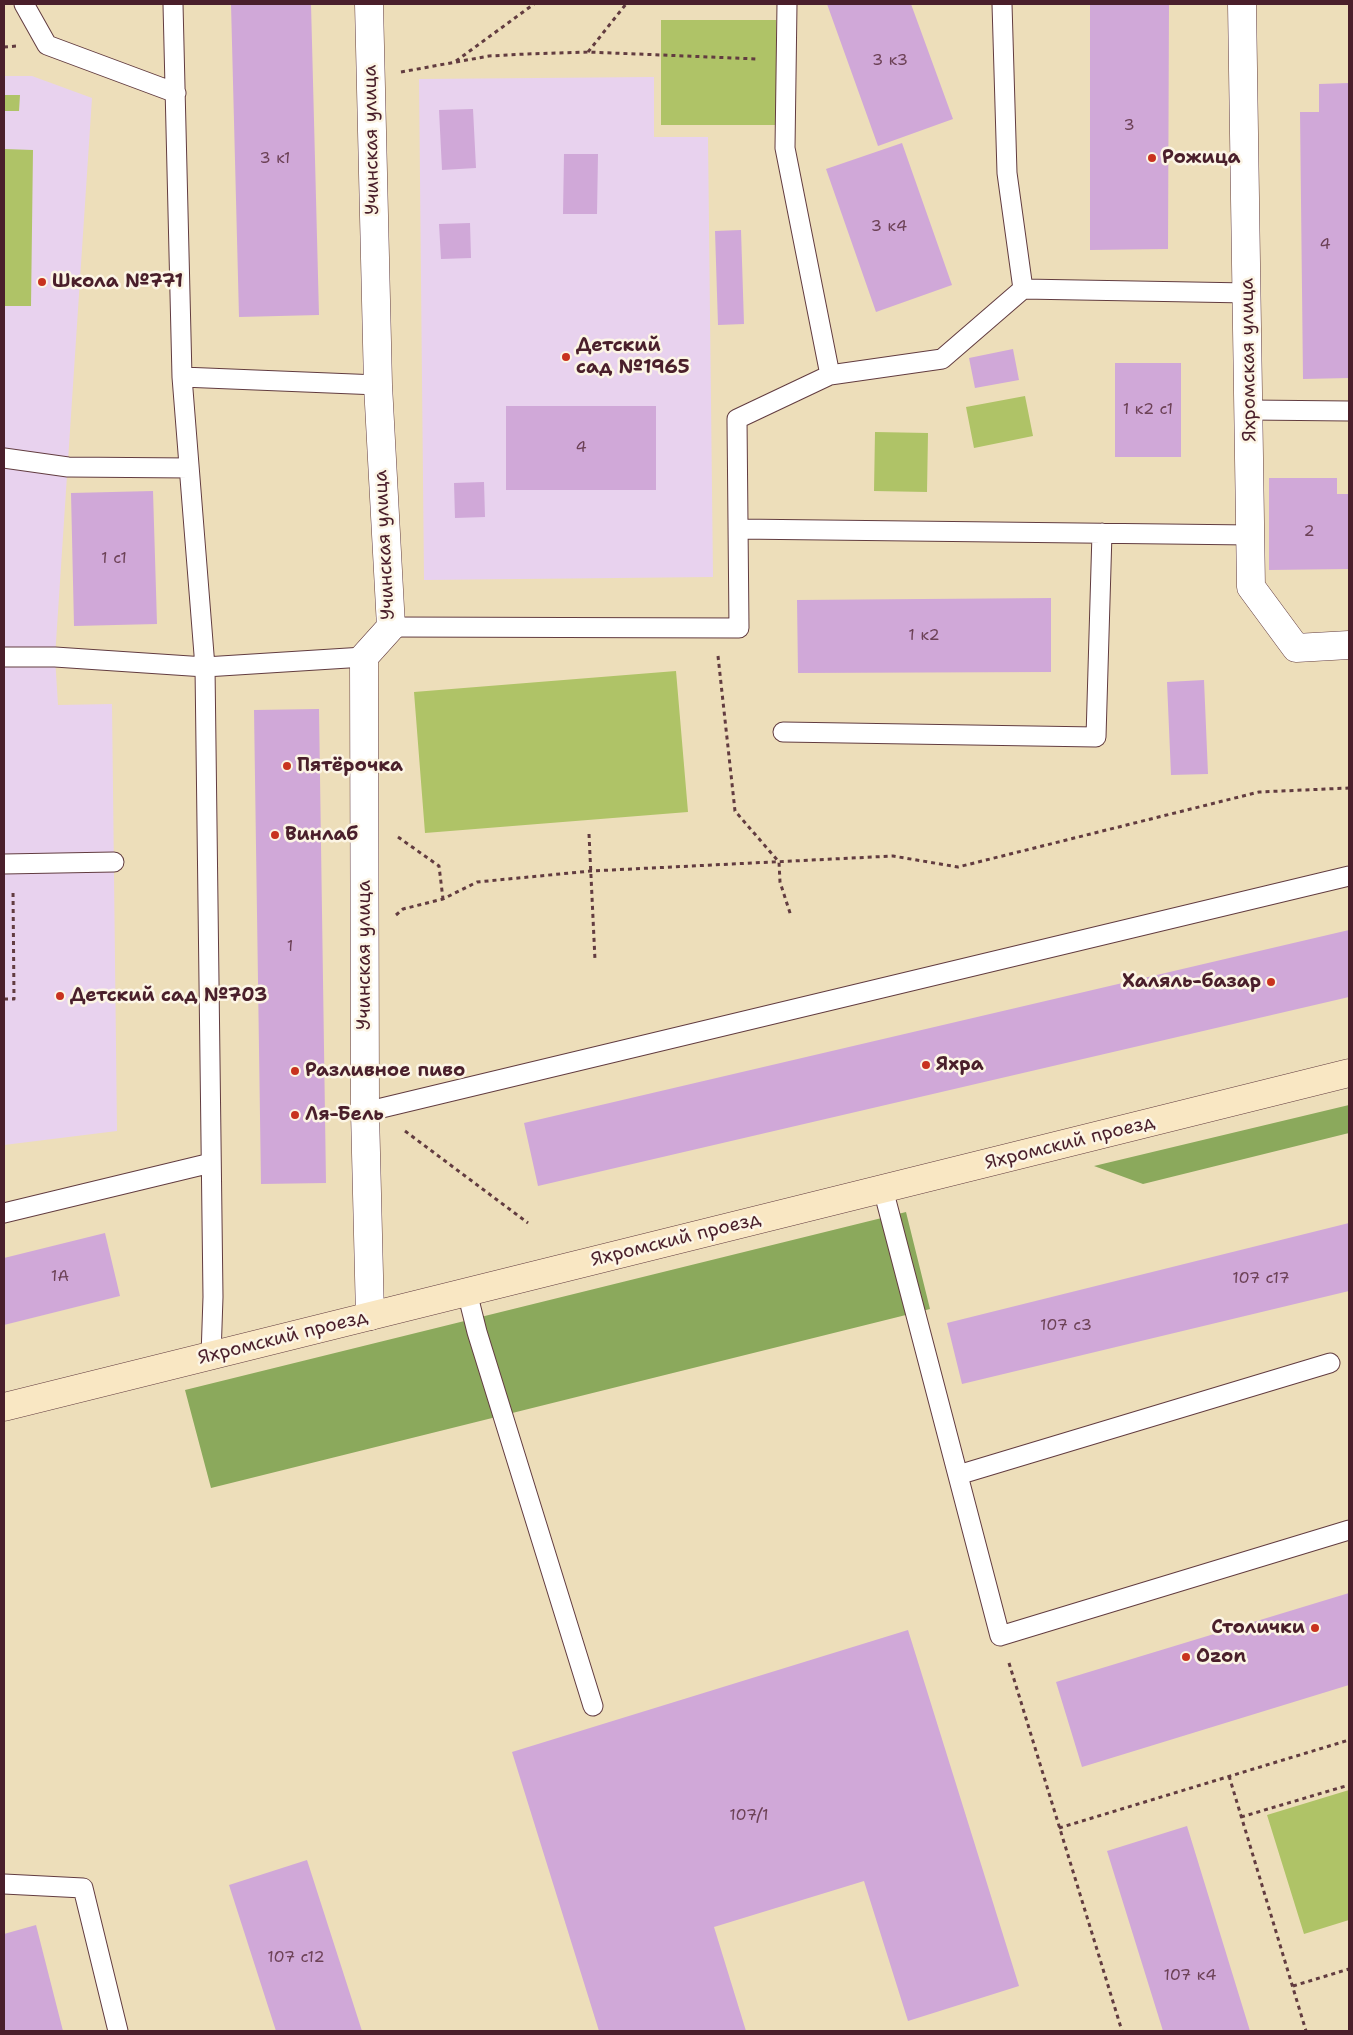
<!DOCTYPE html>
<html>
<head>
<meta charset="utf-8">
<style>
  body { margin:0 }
  #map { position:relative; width:1353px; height:2035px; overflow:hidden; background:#eddeba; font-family:"Shantell Sans",sans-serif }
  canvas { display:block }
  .frame { position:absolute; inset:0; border:5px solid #4a1f2b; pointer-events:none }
</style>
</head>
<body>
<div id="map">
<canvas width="1353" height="2035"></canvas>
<div class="frame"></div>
</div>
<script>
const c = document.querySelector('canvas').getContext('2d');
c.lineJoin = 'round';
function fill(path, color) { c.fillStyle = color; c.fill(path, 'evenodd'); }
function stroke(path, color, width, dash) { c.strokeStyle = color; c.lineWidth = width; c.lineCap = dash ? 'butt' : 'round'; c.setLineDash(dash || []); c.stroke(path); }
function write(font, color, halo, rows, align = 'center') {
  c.font = font + ' "Shantell Sans",sans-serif'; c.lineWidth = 5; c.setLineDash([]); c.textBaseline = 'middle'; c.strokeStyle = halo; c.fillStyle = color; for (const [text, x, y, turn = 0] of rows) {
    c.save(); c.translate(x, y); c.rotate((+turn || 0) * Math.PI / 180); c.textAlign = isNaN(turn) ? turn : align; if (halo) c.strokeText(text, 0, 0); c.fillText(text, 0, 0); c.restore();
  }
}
fill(new Path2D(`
  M4,76H32L92,98L55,657L58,705L112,704L117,1131L4,1145Z
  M654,77V137H708L713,577L424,580L419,79Z`), '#e8d2ee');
fill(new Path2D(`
  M661,20H776V125H661Z
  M4,95H20L19,111H4Z
  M4,149L33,150L31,306H4Z
  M1025,396L1033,436L974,448L966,407Z
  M875,432L928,433L927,492L874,491Z
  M676,671L688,812L425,833L414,692Z
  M1349,1790V1920L1304,1934L1267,1815Z`), '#afc367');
fill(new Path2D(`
  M1349,1105V1133L1143,1184L1094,1166Z
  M906,1212L930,1309L211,1488L185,1390Z`), '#8ba95c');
fill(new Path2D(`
  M231,4H311L319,315L239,317Z
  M827,4H911L953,119L878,146Z
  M1090,4H1169L1168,249L1090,250Z
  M1349,83V378L1303,379L1300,112H1319V84Z
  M473,109L476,168L442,170L439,110Z
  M902,143L952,285L876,312L826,169Z
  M564,154H598L597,214H563Z
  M470,223L471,258L441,259L439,224Z
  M741,230L744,324L718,325L715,231Z
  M1013,349L1019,380L975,388L969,358Z
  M1115,363H1181V457H1115Z
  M506,406H656V490H506Z
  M1269,478H1337V494H1349V569L1269,570Z
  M484,482L485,517L455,518L454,483Z
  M153,491L157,624L74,626L71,493Z
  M1051,598V672L798,673L797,600Z
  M1204,680L1208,774L1171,775L1167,682Z
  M319,709L326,1183L261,1184L254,710Z
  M1349,930V997L538,1186L524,1123Z
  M1349,1223V1291L962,1384L947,1323Z
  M105,1233L120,1296L4,1325V1258Z
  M1349,1593V1685L1082,1767L1056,1682Z
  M908,1630L1019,1986L908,2021L864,1881L714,1927L746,2031H599L512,1752Z
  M1187,1826L1250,2031H1163L1107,1851Z
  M307,1860L362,2031H276L229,1885Z
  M36,1925L63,2031H4V1934Z`), '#d0a8d8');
const lane = new Path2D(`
  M24,4L47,45L176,93
  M173,4L182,377L378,385
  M787,4L785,148L830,375
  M1002,4L1007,173L1023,289
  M1250,410L1349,411
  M4,458L68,467L189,468
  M738,529L1251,535
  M391,627L739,628L737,419L830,375L942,359L1023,289L1248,293
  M4,657H55L205,667L182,377
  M783,732L1096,737L1102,533
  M4,864L114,862
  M365,1112L1349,876
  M883,1189L1000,1636L1349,1530
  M4,1213L211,1163
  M467,1292L477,1332L593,1706
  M211,1356L213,1297L205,667L364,657
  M958,1475L1330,1363
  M4,1884L83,1888L118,2031`);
const street = new Path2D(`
  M369,4L378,385L391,627L364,657L365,1112L370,1316
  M1242,4L1251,587L1296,648L1349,645`);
const secondary = new Path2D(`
  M4,1407L1349,1073`);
stroke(lane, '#623c40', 21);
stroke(street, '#623c40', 29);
stroke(secondary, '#623c40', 29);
stroke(new Path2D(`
  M4,47L17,46
  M588,52L626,4
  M456,61L534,4
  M401,72L489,56L526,54L588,52L758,59
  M718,656L735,811L779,862L780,882L791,916
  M589,834L595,960
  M398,837L439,866L443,899
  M396,915L403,909L443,899L477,882L591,871L893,856L958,867L1259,792L1349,788
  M4,999H14L13,890
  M405,1131L528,1223
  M1009,1663L1122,2031
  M1229,1776L1306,2031
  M1241,1817L1349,1785
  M1059,1828L1349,1740
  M1293,1986L1349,1969`), '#623c40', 3, [4, 4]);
stroke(lane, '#fff', 19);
stroke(street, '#fff', 28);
stroke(secondary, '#f9e7c3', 28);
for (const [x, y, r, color] of [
  [1152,158,5,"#c8321e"],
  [42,282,5,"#c8321e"],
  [566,357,5,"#c8321e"],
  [287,766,5,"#c8321e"],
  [275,835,5,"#c8321e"],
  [1271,982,5,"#c8321e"],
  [60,996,5,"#c8321e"],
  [926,1065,5,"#c8321e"],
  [295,1071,5,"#c8321e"],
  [295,1115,5,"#c8321e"],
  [1315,1628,5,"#c8321e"],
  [1186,1657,5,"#c8321e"]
]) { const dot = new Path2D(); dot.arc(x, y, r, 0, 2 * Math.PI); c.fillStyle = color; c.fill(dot); stroke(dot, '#fcf5e5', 2); }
write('16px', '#6c4156', null, [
  ["3 к3",890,61],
  ["3",1129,126],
  ["3 к1",275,159],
  ["3 к4",889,227],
  ["4",1325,245],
  ["1 к2 с1",1148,410],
  ["4",581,448],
  ["2",1309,532],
  ["1 с1",114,559],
  ["1 к2",924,636],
  ["1",290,947],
  ["1А",60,1277],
  ["107 с17",1261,1279],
  ["107 с3",1066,1326],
  ["107/1",749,1816],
  ["107 с12",296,1958],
  ["107 к4",1190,1976]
]);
write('19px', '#4a1f2b', '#fcf5e5', [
  ["Учинская улица",372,140,-91],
  ["Яхромская улица",1249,360,-91],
  ["Учинская улица",385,545,-93],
  ["Учинская улица",365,955,-90],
  ["Яхромский проезд",1070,1143,-14],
  ["Яхромский проезд",676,1240,-14],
  ["Яхромский проезд",283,1338,-14]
]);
write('bold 19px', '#4a1f2b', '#fcf5e5', [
  ["Рожица",1162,158],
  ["Школа №771",52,282],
  ["Детский",576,346],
  ["сад №1965",576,368],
  ["Пятёрочка",297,766],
  ["Винлаб",285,835],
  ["Халяль-базар",1261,982,"right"],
  ["Детский сад №703",70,996],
  ["Яхра",936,1065],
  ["Разливное пиво",305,1071],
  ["Ля-Бель",305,1115],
  ["Столички",1305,1628,"right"],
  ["Ozon",1196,1657]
], 'left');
</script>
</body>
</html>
